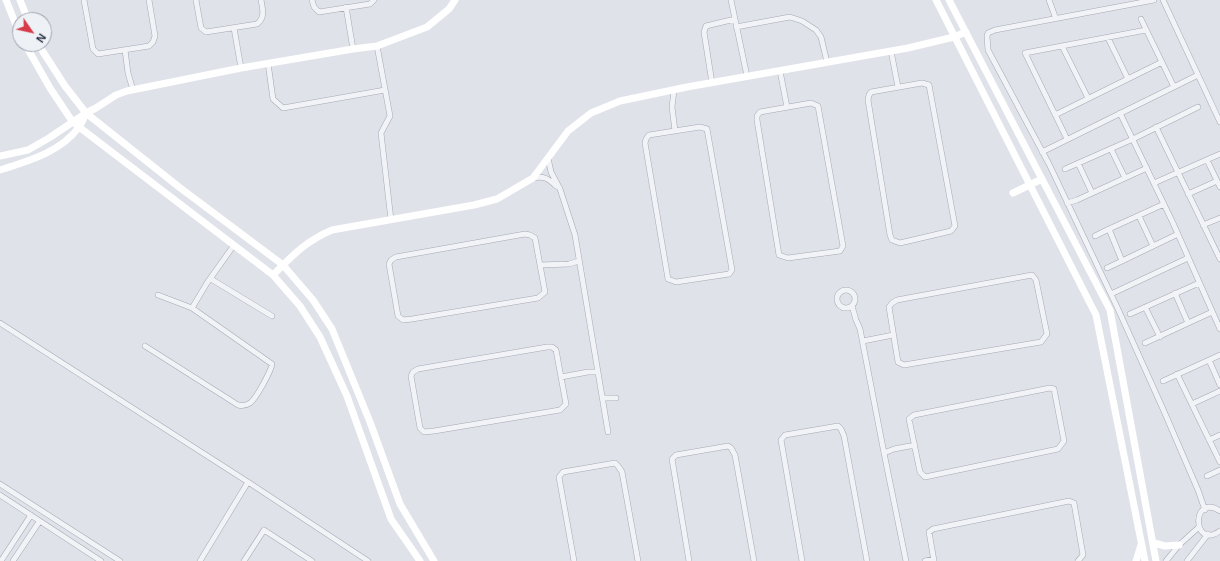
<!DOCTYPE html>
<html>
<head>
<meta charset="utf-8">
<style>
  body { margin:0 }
  #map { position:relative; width:1220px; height:561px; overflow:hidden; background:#dfe2e9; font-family:Helvetica,sans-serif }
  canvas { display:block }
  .north { position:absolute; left:12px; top:12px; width:40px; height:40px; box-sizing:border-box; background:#eef1f6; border:1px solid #9ea3ae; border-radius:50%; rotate:124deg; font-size:11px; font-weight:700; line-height:16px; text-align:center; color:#272f41 }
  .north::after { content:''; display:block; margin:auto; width:14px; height:18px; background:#d73b49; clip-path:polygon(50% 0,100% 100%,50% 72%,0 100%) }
</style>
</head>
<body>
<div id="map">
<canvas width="1220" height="561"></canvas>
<div class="north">N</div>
</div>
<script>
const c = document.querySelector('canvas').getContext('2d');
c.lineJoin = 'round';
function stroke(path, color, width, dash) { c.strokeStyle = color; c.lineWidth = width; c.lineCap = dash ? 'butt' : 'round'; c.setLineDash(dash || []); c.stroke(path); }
const street = new Path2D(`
  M84,0L93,49L98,54L149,46L153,42L155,36L149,0
  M196,0L201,28L206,32L257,24C265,18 263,10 261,0
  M312,0L314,7L319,12L370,4L374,0
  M731,0L747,76
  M1049,0L1056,19
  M1154,0L995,30L988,33L987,36L988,50L1049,164L1118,309L1163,409L1198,490L1205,510
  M1163,0L1220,122
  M346,7L353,49
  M1141,19L1174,87
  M736,27L790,17L802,21L816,30L821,37L827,62
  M234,28L241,68
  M1108,38L1128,79
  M377,46L390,116L381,133L391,220
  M1062,46L1088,98
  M125,50L128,73L133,90
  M891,51L898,87
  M268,63L273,99L283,108L385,90
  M780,71L787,107
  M712,83L704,32L706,26L735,19
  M922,83L929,85L955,226L951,231L900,243L892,240L890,235L868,100L869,95L871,92Z
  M674,91L672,107L675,131
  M811,103L818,106L843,246L840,251L788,258L779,255L757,120V116L760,112Z
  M1120,113L1173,223L1220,329
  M1055,115L1162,62
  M700,127L707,129L732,270L729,274L676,282L668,279L645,143L646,139L649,135Z
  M1156,127L1220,259
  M1067,139L1025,53L1146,30
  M1042,152L1198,75
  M548,158L551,172L560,189L575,235L608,432
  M1207,160L1220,187
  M1078,163L1092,193
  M1065,169L1133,139L1198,107
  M533,178C544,176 548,178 556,186
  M1125,178L1147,168
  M1154,183L1220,154
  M1188,194L1217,181
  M1067,203L1077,200L1125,178L1111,149
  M1164,204L1109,229L1122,261L1178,234
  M1139,216L1153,246
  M1203,225L1220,218
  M525,234L530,235L535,238L545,292L538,298L412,319L403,320L398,316L389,264L391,260L396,257Z
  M1095,236L1109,229
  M540,265L569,264L579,261
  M1107,268L1122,261
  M1032,275L1036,280L1047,334L1041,342L904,365L898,362L889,307L892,303L897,300Z
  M211,279L272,316
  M837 299a9 9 0 1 1 18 0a9 9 0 1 1-18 0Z
  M1175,293L1188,323
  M1111,294L1188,258
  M852,306L856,320L860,329L884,453L906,561
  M1145,307L1160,337
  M192,308L207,283L234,245
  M1130,314L1199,283
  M0,323L248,482L368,561
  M863,341L893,335
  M1145,343L1212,312
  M145,346L238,405C242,406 247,405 250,403C256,399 271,371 272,364L192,308L158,295
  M547,347H552L556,350L566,404L560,410L434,431L424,432L420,428L411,376L413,372L418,369Z
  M1209,360L1220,385
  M1177,374L1220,462
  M561,377L588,372H597
  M1163,381L1220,355
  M1050,388L1054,389L1064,441L1058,449L925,477L920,472L909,419L914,415Z
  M602,398H616
  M1192,404L1220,391
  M1209,440L1220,435
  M884,453L894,449L915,445
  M1207,476L1220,470
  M0,484L120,561
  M0,495L101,561
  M1220,511C1191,492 1192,551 1220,531
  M1,561L31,515
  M13,561L39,522
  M200,561L248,482
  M244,561L264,530L312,561
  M574,561L559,477L563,472L615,463L618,466L622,472L638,561
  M689,561L672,459L676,455L728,446L731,448L735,455L754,561
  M802,561L781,440L785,435L838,426L841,429L844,436L867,561
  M925,561L934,559
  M934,561L929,532L933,529L1069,501L1074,503L1083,555L1078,561
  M1166,561L1179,545L1199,527
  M1187,561L1208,534`);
stroke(street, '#a4a9b3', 6);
stroke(street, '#f2f3f7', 5);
stroke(new Path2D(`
  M6,0L20,35
  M20,0L28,20
  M936,0L1096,315L1145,561
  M949,0L1110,310L1156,561
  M25,44L50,88L72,121L79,127L273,275L300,306L320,337L347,396L391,519L420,561
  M38,44L65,86L86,113L179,187L283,265L313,300L332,329L370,422L400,504L434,561
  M0,156L28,150L49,138L86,113L96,108L116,95L127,91L241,68L353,49L377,46L427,27L449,9L455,0
  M0,170C28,161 61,152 79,127C82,123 84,117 86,113
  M1013,193L1042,179
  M273,275C293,255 306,241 332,230L474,205L497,199L533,178L568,131L591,113L620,101L687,87L908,48L954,37L966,32
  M1154,543L1165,546L1179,545
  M1136,561L1141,545`), '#fff', 7);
</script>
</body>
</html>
